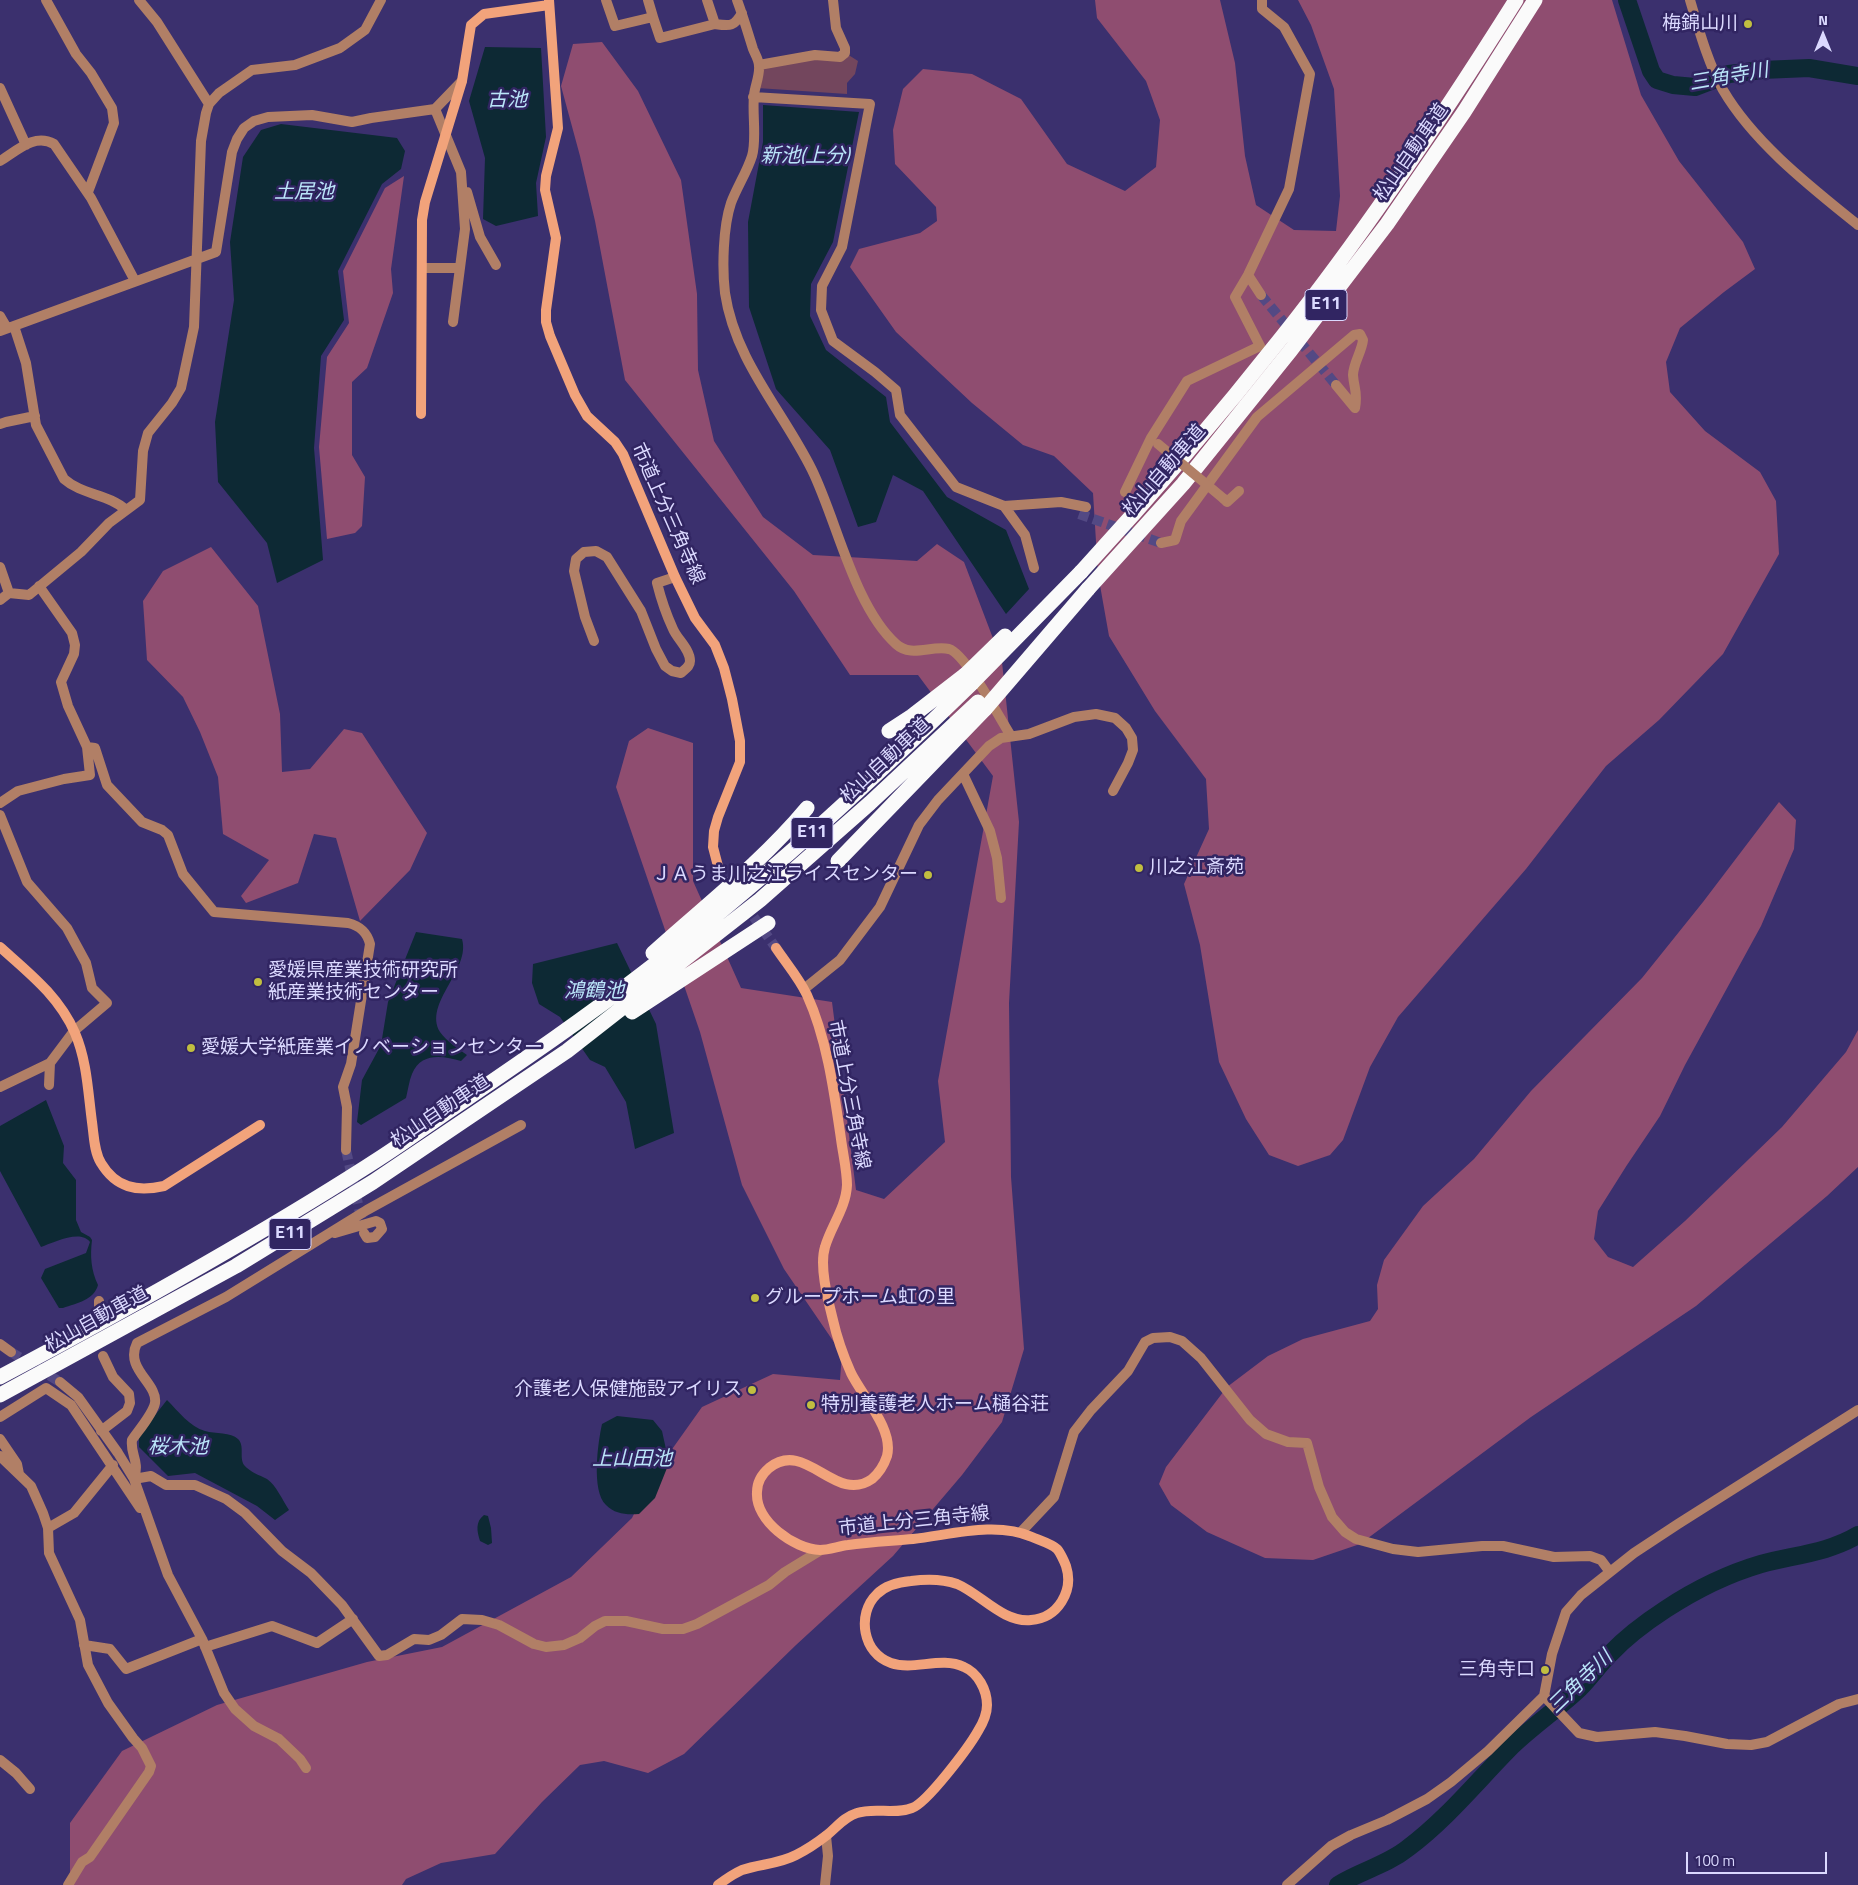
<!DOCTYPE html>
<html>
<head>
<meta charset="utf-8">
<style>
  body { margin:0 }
  #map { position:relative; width:1858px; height:1885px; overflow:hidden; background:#3b306e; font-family:"Titillium Web",sans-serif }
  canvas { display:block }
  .north { position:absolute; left:1798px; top:10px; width:50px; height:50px; -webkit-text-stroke:4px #312562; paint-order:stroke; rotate:0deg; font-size:14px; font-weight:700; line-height:20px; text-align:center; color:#dbd9ff }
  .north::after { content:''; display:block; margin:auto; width:18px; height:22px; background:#dbd9ff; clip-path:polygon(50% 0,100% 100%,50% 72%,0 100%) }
  .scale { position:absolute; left:1686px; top:1852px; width:141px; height:22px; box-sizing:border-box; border:2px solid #dbd9ff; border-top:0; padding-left:6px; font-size:15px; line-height:18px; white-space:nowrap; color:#dbd9ff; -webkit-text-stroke:4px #312562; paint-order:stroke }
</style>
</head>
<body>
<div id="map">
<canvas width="1858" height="1885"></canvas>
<div class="north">N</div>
<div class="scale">100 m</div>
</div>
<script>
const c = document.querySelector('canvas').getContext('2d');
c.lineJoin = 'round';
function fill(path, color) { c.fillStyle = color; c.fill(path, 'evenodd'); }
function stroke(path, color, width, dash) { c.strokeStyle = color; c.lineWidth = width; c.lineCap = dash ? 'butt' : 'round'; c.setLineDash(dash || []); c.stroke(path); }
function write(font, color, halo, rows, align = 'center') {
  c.font = font + ' "Titillium Web","Noto Sans JP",sans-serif'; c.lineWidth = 5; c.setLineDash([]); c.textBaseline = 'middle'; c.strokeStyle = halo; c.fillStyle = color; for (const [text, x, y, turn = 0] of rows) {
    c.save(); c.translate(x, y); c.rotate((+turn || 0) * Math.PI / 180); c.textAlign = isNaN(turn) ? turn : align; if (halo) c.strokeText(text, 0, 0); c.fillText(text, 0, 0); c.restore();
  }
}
fill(new Path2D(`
  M847,54L858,61L855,74L847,83V94L757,88L761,67Z`), '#73465d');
fill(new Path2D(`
  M1095,0H1220L1235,63L1245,156L1256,205L1294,230L1336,231L1340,196L1334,89L1311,25L1298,0H1612L1641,95L1679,161L1743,242L1755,269L1724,292L1680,328L1666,362L1670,392L1705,431L1760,472L1776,501L1779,554L1723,654L1659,720L1606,766L1526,869L1398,1017L1370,1067L1343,1140L1330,1155L1298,1166L1269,1155L1246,1119L1219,1062L1200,945L1184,884L1209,829L1206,779L1155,711L1109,636L1098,574L1093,493L1054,456L1023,445L972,403L896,332L850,267L859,249L920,233L937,221L936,207L895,164L893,130L903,89L923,69L972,74L1021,99L1067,164L1125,191L1156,167L1160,120L1146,81L1097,18Z
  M602,42L638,91L681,180L697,294L698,370L714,441L763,517L813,555L917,561L937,544L964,562L1002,662L1019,822L1009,1003L1011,1177L1024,1349L1002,1422L962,1475L893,1556L796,1645L684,1754L648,1773L604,1761L580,1765L542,1802L495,1854L441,1863L406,1879L402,1885H70V1823L122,1751L217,1705L367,1662L442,1647L571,1577L632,1518L653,1476L702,1407L773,1374L840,1380L842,1354L784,1269L742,1185L700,1032L616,787L629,741L648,728L693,743V881L741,988L832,1002L856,1190L884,1199L945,1142L938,1081L993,776L918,675H850L794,591L625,380L595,221L580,156L561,86L573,44Z
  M404,176L391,269L393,293L367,368L352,382V455L365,477L362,526L355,533L327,539L319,447L327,357L349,323L343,271L385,188Z
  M211,547L258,606L280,714L282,772L310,769L344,729L362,733L427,833L410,870L360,921L336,838L314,834L298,883L246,903L241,896L269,860L223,834L218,777L200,732L183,697L147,660L143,601L163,571Z
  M1779,802L1796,820L1794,849L1761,926L1685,1065L1660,1116L1627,1165L1598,1211L1594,1239L1608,1257L1633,1267L1685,1221L1782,1127L1846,1052L1858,1030V1167L1827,1196L1696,1306L1531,1417L1360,1544L1313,1560L1265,1558L1207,1532L1171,1505L1159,1484L1166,1467L1227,1387L1268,1356L1303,1339L1370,1321L1378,1309L1377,1285L1384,1260L1423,1206L1474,1159L1531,1091L1642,978L1703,902Z`), '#8f4d70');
fill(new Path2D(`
  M485,47L541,48L546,137L536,183L538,216L496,226L483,219L485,158L469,101Z
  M763,105L859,112L833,242L811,284L810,316L826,350L886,397L890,422L947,497L1006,530L1029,589L1006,614L923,491L893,475L876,522L858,527L830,450L776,389L749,307L748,222L763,142Z
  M281,124L397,138L405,151L401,169L382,184L338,271L344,320L321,356L314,448L323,560L277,583L267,543L218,482L215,422L234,300L230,242L243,157L261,130Z
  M416,932L462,939C471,970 423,1003 440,1032C446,1041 459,1049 467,1055L461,1061C443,1056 421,1052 412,1074C409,1081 408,1090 406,1098L361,1125L357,1122L362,1080L381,1045L388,1002Z
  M617,943L656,1024L674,1133L635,1149L626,1102L605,1067L590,1060L560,1017L539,1004L532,983L533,964Z
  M46,1100L64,1146L63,1163L76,1180V1220L81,1232L90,1237L92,1240C90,1256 91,1270 98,1285C94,1300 77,1303 63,1308H59L41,1278L45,1269L86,1253L90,1242C80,1229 53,1243 41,1247L0,1171V1126Z
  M167,1400C178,1411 190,1427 205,1431C215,1434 231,1432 238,1439C245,1446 239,1457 244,1465C250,1472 259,1475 267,1479C276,1485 283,1501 289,1510L275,1520L257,1506L195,1473L168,1476L139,1447V1438L141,1433Z
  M617,1416L653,1420L662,1431L669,1463L655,1498L639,1514C626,1515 615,1514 606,1505C591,1491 598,1442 602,1424Z
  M484,1515L488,1516L491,1528L492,1543L488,1545L480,1541C477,1531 475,1522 484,1515Z`), '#0d2934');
stroke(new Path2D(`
  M1627,0L1651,71L1657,80L1673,85L1695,87L1729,74L1762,70L1809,68L1858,76
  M1338,1885C1360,1871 1387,1865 1408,1848C1447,1819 1479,1779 1513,1745C1534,1725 1559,1708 1580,1688C1590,1678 1599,1665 1610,1654C1626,1637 1646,1622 1666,1609C1695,1590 1727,1574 1761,1564C1794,1555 1828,1553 1858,1535`), '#0d2934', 18);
stroke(new Path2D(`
  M1261,295L1336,385
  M1079,514L1161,543
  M346,1150L362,1222
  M11,1352L60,1382`), '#534984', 10, [10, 5]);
stroke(new Path2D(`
  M745,905L776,948`), '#534984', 10, [10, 5]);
stroke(new Path2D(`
  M46,0L76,54L91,73L112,108L114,123L88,192
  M139,0L157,22L209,104
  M606,0L615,26L653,17L660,38L715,24
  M648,0L653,17
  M707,0L715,24C730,26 734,27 742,13
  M737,0C743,16 748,33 753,49C755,54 759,60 759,66C760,75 755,86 754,95C752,113 757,140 752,156C747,172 737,187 731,203C723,227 722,268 725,293C735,361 783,411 812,470C837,521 854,606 896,644C911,658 931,645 949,649C966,654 1000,719 1011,736
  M1690,0C1699,30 1708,63 1723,90C1754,143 1811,187 1858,225
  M759,65L815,55L840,57L845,53V48L836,28L833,0
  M0,88L26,145
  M753,97L870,104L842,247L822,286L821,310L833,341L875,372L896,390L900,415L956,487L1004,506L1025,535L1034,568
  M435,109L462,81
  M0,161C17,151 34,133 54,144L91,198L135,281
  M467,192L480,237L496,265
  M422,268H460
  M1248,275L1261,295
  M0,316L7,328
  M14,326L26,363L36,425L64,479C82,495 109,494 126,510
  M0,331L216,252L232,152L237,139L244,128L254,121L268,117L312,115L352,122L371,118L435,109L461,172L465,229L453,322
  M1336,385L1355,408
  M0,424L6,422L35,416
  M1125,492L1151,438L1187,381L1260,346L1235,297L1248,275L1289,189L1310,74L1284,27L1262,9V0
  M1224,499L1227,502L1239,491
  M1004,506L1061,502L1086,507
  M1161,543L1175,540L1181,521L1257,417L1354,335L1360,334L1363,340C1362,351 1353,364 1353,375C1354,389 1358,392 1355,408
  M0,567L9,593
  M0,600L9,593L29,595L81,552L109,523L140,500L143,451L148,433L172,403L181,388L194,327L201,141L206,113L209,104L219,93L252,70L295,65L340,48L365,30L381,0
  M594,641L585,617L574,571L576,559L584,552L596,551L607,557L641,611L656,649L665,666L672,671L681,673C685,669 690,667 690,661C690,649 677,639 673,629C666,614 661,599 657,583L675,577
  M87,747L95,748L107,785L142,822L162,830L168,835L183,874L214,912L348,923C360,926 367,932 370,944L351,1064L343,1087L347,1107L346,1150
  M963,774L990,831L997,858L1001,898
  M0,803L18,791L64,779L90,775L87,747L68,706L61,682L74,654L75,645L72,633L39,586
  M0,815L27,882L67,928L86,963L92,988L107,1003L74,1031L50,1063L49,1085
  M804,989L840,960L880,907L919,825L938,800L989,746L1001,738L1029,734L1074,717L1096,714L1115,718L1126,728L1132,738L1133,750L1128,763L1113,791
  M0,1087L50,1063
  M335,1233L376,1221L380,1223L382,1229L375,1237L367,1238L364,1233
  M99,1301V1311
  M0,1344L11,1352
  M60,1382L78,1397L118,1453L134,1479L168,1575L202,1639L224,1693L235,1709L254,1726L279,1739L300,1759L306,1768
  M0,1417L46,1388L71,1405L140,1508
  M101,1431L127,1411L130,1403L129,1394L113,1377L103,1356
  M0,1439L17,1464L19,1474
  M0,1456L31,1486L43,1513L48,1528L49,1553L80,1620L88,1665L108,1703L133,1738L142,1748L151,1766L149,1772L90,1857L82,1862L68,1885
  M134,1479L151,1476L166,1485H195L226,1499L245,1513L282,1551L311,1573L342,1605L379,1656L387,1655L414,1639L429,1640L441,1635L462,1619L482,1620L499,1625L534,1644L546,1647L564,1645L580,1638L595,1626L605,1621H626L663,1629H683L697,1624L769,1585L785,1572L821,1550
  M134,1479C140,1460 130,1455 132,1440C138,1431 153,1414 155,1403C158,1383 124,1369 137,1343L226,1297L367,1210L521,1125
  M48,1528L74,1513L113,1465
  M1021,1532L1054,1497L1074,1432L1091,1410L1128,1371L1145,1342L1153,1338L1170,1337L1182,1341L1201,1358L1250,1420L1266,1434L1288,1442L1307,1443L1319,1487L1332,1517L1345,1532L1356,1539L1393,1549L1418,1552L1482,1546H1503L1554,1557L1590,1556L1601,1560L1610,1572
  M84,1645L110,1649L126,1669L202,1639
  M205,1647L272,1626L317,1643L353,1619
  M1544,1696L1579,1733L1597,1737L1655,1732L1685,1736L1727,1744L1751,1745L1767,1742L1839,1704L1858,1699
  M0,1760L16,1773L30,1789
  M825,1885L828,1856L826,1836
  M1287,1885L1331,1846L1351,1835L1387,1820L1427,1799L1451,1782L1488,1751L1544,1696L1552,1654L1566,1612L1581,1595L1634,1553L1678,1524L1858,1410`), '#b17f66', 10);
stroke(new Path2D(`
  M549,0L558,128L546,176L545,190L556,238L546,310V322L550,336L575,395L587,416L615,442L623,454L675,577L695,618L715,645L724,668L732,699L740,741V762L718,817L714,831L713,847L719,870
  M421,414L422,220L425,202L462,81L471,25L484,14L549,5
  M0,947C29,973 59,996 75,1033C87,1061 88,1092 92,1122C94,1136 94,1152 101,1163C116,1188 137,1192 164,1186L260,1125
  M718,1885C726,1879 733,1874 742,1870C760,1864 779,1864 796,1855C806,1850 818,1842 827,1835C837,1827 844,1817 857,1813C875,1807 894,1815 912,1808C927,1803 969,1747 978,1731C983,1723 987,1714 987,1705C987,1690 978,1673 964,1667C941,1656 914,1671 891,1663C863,1654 856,1614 877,1594C886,1585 899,1582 911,1581C926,1579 943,1579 957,1584C981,1594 1003,1623 1031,1620C1058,1618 1074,1591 1066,1566C1065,1563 1060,1552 1057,1549C1052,1544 1039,1540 1032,1537C996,1521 950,1535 913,1539C891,1541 869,1542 848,1545C839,1546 829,1550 820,1550C794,1549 755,1521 757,1492C757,1483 762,1474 769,1468C806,1438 835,1505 872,1479C879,1473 884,1465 887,1456C894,1429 862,1396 851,1373C843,1355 837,1338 833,1320C828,1300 819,1266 825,1247C831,1226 846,1208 847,1185C847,1171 843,1154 841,1139C834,1091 827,1039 807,995C799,978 786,963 776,948`), '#f2a37b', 10);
stroke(new Path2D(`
  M1081,572C1151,496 1218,418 1282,337C1367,230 1443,116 1516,0
  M1088,589L1183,484L1291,350L1387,224L1464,112L1535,0
  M889,731L912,716L965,675
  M838,861L985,709
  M653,953C705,906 762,862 807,808
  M632,1012L768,923
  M0,1377C124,1311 247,1243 366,1167C400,1146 432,1122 465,1100C525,1059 585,1018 642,974C759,885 867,785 972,683
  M0,1395L236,1266L373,1182L567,1051L760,900L870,803L978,702`), '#fafafa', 15);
stroke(new Path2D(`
  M1158,444L1224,499`), '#b17f66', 10);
stroke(new Path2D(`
  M965,675L1005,636
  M972,683L1081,572
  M985,709L1088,589`), '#fafafa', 15);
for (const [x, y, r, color] of [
  [1748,24,5,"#c1be40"],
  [1139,868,5,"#c1be40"],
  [928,875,5,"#c1be40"],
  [258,982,5,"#c1be40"],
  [191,1048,5,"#c1be40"],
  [755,1298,5,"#c1be40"],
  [752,1390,5,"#c1be40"],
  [811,1405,5,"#c1be40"],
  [1545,1670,5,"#c1be40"]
]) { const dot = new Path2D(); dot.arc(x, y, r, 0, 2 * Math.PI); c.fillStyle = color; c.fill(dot); stroke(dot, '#312562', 2); }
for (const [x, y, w] of [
  [1326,305,42],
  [812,833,42],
  [290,1234,42]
]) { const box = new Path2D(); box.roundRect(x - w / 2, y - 15.5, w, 31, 4); c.fillStyle = '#312562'; c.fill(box); stroke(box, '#dbd9ff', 1); }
write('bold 18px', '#dbd9ff', null, [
  ["E11",1326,305],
  ["E11",812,833],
  ["E11",290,1234]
]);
write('19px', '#dbd9ff', '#312562', [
  ["梅錦山川",1738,24,"right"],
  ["川之江斎苑",1149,868],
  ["ＪＡうま川之江ライスセンター",918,875,"right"],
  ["愛媛県産業技術研究所",268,971],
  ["紙産業技術センター",268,993],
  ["愛媛大学紙産業イノベーションセンター",201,1048],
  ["グループホーム虹の里",765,1298],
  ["介護老人保健施設アイリス",742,1390,"right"],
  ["特別養護老人ホーム樋谷荘",821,1405],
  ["三角寺口",1535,1670,"right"]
], 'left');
write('19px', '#dbd9ff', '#312562', [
  ["松山自動車道",1412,153,-55],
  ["松山自動車道",1165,471,-49],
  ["市道上分三角寺線",667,514,66],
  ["松山自動車道",886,761,-43],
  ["市道上分三角寺線",848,1095,79],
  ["松山自動車道",441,1112,-34],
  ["松山自動車道",97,1320,-29],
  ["市道上分三角寺線",914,1522,-6]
]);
write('italic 20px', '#bae5f9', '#312562', [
  ["三角寺川",1729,78,-10],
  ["古池",507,101],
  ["新池(上分)",805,157],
  ["土居池",304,193],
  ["鴻鶴池",594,992],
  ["桜木池",178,1448],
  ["上山田池",632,1460],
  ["三角寺川",1581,1683,-44]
]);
</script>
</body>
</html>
